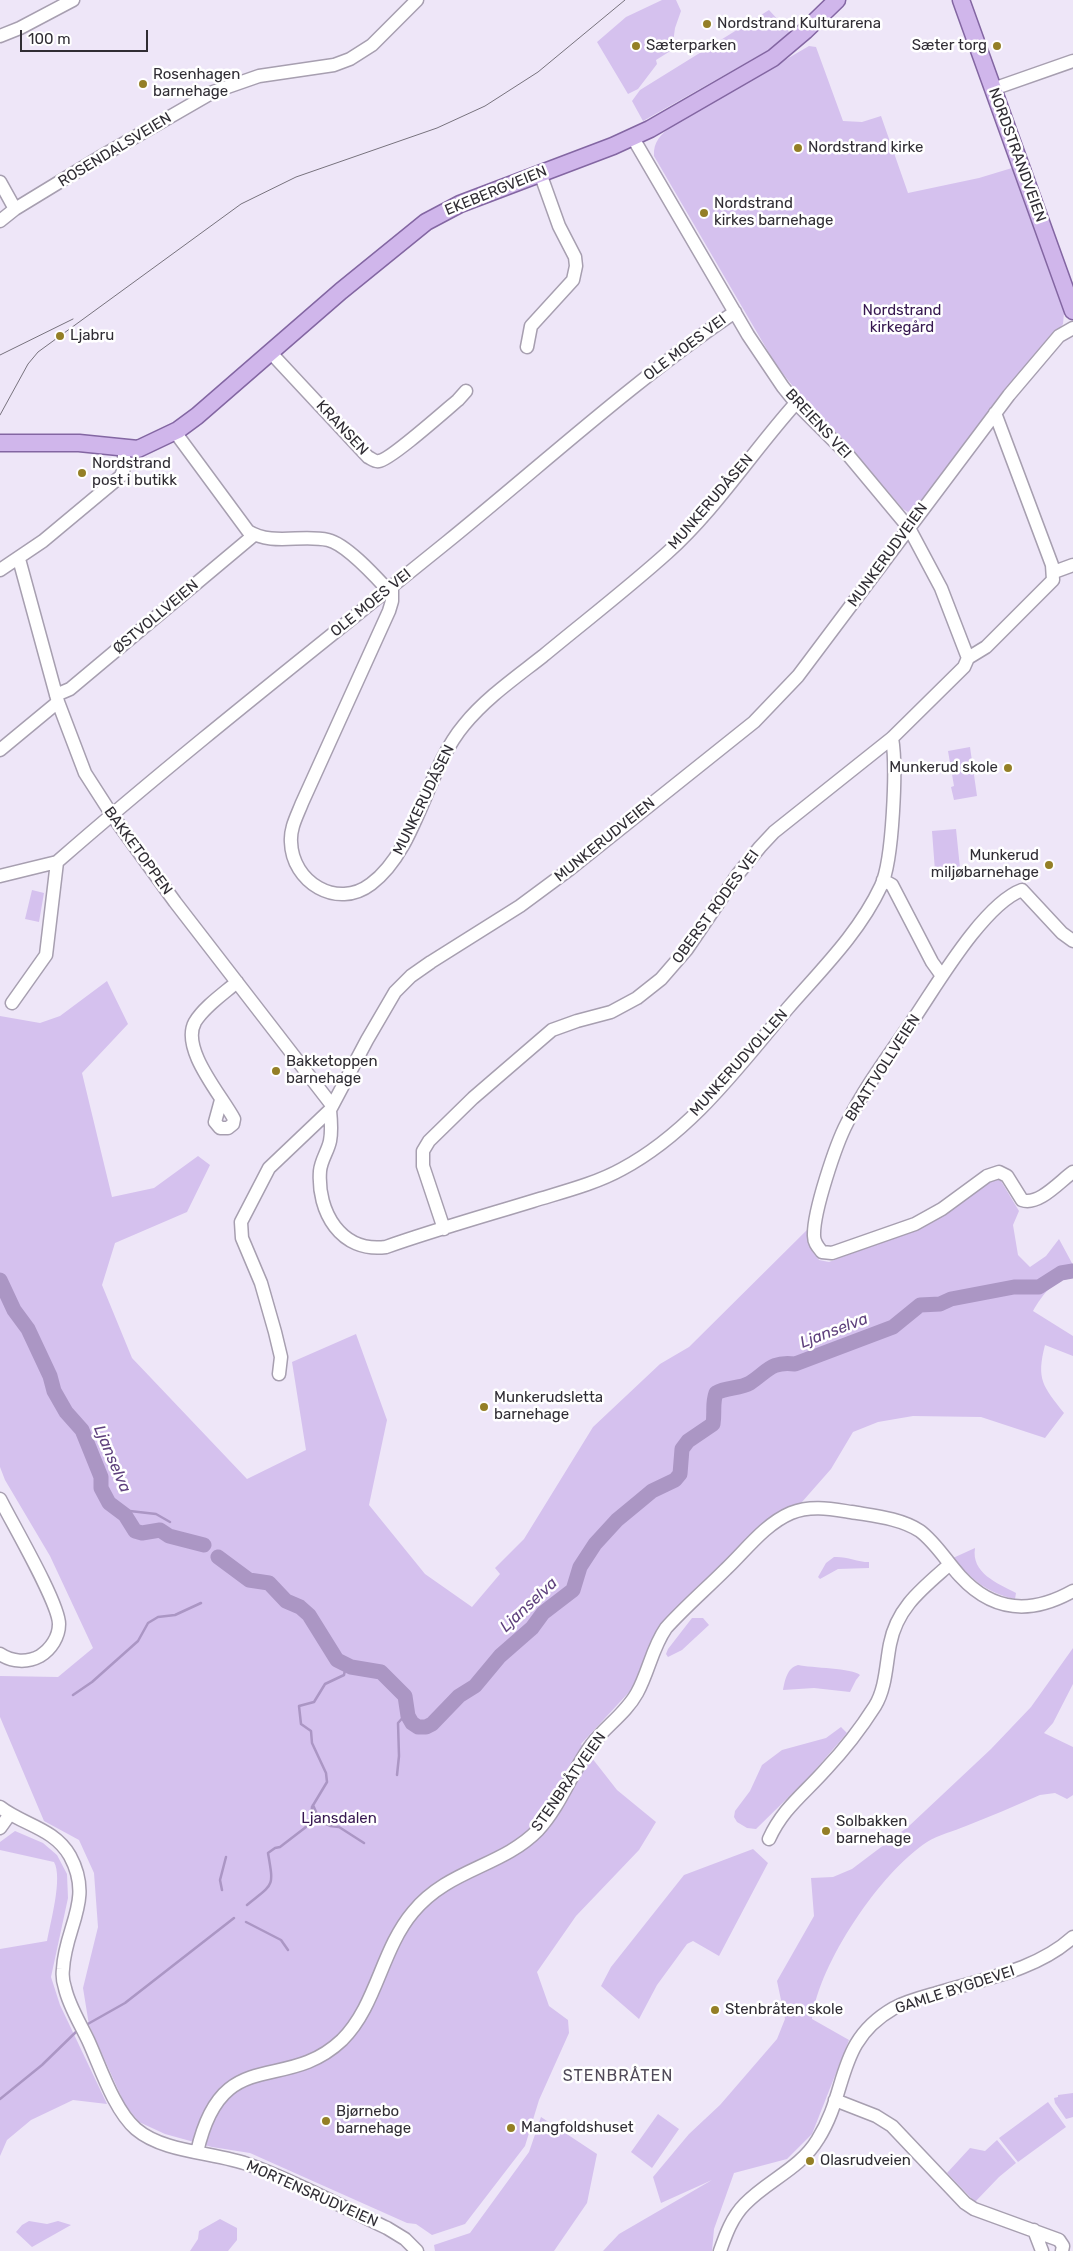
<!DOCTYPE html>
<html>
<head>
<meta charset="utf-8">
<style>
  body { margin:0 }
  #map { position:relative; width:1073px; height:2251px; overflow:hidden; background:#eee6f8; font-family:Rubik,sans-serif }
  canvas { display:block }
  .scale { position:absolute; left:20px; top:30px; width:128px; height:22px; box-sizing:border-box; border:2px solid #302d34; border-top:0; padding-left:6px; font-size:15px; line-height:18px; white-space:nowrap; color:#302d34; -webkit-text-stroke:4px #fff; paint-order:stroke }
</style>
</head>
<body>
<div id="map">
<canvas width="1073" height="2251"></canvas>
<div class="scale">100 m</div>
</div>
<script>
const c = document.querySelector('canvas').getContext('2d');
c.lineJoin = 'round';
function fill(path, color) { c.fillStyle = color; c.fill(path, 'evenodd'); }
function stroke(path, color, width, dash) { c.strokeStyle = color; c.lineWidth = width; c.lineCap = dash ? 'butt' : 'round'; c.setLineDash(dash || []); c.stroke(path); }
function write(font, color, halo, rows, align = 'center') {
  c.font = font + ' Rubik,sans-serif'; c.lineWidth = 5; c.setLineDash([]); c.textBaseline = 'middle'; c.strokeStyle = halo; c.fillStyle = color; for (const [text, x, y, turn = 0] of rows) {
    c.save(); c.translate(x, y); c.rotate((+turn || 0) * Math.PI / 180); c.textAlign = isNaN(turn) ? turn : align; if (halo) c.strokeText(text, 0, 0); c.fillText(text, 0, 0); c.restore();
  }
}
fill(new Path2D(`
  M662,0H676L681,11L675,28L672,50L656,60L657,64L638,89L628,94L597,42L626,17Z
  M769,10L790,33L767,51L643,121L632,101L640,90Z
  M809,46L816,47L843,121L862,122L881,116L908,193L979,178L1012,168L1064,313L1063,324L1059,329L918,507L908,512L903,509L857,455L804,400L776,365L654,156C653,142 661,134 672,126Z
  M970,747L977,796L954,800L951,787L954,786L948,751Z
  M956,829L960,868L935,871L932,831Z
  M32,890L44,893L39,922L25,919Z
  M107,981L128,1024L82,1073L112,1197L154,1188L198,1156L210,1165L187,1212L115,1243L102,1285L132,1358L247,1479L306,1450L292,1362L356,1334L387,1420L369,1505L425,1574L472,1607L500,1574L495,1568L524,1539L593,1427L660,1364L689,1347L811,1226L812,1251L819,1260L829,1262L863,1249L993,1178L1001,1181L1019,1211L1013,1225L1018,1255L1030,1267L1046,1256L1059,1239L1073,1265V1276C1053,1280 1043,1294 1033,1311L1073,1336V1356L1045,1345C1036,1380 1043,1386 1064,1413L1045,1438L981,1417L913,1416L878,1422L853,1432L831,1469L802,1502L783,1513L691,1595L656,1632L631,1690L581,1744L617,1790L656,1822L639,1850L576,1916L537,1972L549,2006L568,2020L569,2033L539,2100L525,2146L465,2224L432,2235L416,2224L407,2223L250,2153L212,2147L165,2134L139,2122L125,2105L89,2025L83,1988L98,1927L94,1873L79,1840L44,1821L0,1717V1676L58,1677L93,1648L50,1556L5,1480L0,1467V1016L40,1023L60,1016Z
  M975,1548C971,1573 997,1583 1016,1593L1015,1599C985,1592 973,1580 953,1558Z
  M834,1557C846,1556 857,1562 869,1562V1568L838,1569L820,1579L818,1577L826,1563Z
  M692,1618H703L709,1625L682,1650L668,1657L666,1654L668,1649Z
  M1073,1648V1684L1053,1723L1044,1733L1073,1747V1795L1067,1799L1055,1793L1040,1795C1015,1806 991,1816 966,1826C954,1831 938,1835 927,1842C880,1873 819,1963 812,2019L849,2040L812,2134L787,2159L734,2173L714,2229L712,2251H603L619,2234L712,2180L661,2203L653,2177L689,2134L720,2105L777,2039L785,2019L777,1981L814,1916L811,1878L833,1877L852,1869L909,1826L991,1749L1031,1707Z
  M798,1665C811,1668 853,1668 860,1675L856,1680L850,1692L814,1688L783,1690C785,1680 787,1668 798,1665Z
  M841,1727L847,1733L810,1776L756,1829L747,1828L737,1822L734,1817L735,1811L750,1791L762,1765L782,1750L826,1738Z
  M15,1831L43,1843L57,1855L67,1874L68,1898L51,1977L60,2005L107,2104L73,2100L31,2120L7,2140L0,2156V1949L47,1941C50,1923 63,1878 54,1862L0,1850V1842Z
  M753,1849L768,1863L719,1956L693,1941L687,1944L657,1985L639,2019L601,1986L611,1967L684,1875Z
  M1073,2093V2117L1066,2119L1055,2103L1054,2098L1058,2097V2095Z
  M1048,2102L1066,2127L1018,2162L999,2138Z
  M658,2114L679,2129L652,2168L631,2152Z
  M541,2117L597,2154L587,2203L554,2251H435L434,2245L470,2233L529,2152Z
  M997,2140L1016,2163L999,2177L975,2202L947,2173L970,2148L985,2151Z
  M220,2219L237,2228V2240L228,2251H190L198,2239L199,2231Z
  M29,2221L47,2224L58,2221L71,2225L32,2247L16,2232L22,2225Z`), '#d5c1ee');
stroke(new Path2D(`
  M121,1510L156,1514L170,1522
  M73,1695L92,1682L138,1641L148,1623L158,1617L175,1615L201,1603
  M397,1775L399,1756L398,1723L407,1713
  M313,1805L320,1821L330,1826L339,1827L364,1843
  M222,1890L220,1880L226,1857
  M247,1905C274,1883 274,1888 268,1853L275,1848L280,1847L306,1827L305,1823L311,1818L312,1807L327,1782L326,1773L312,1743L311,1731L301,1724L299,1706L314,1702L325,1684L344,1675L346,1665
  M246,1922L281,1940L288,1950
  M86,2025L125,2003L234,1918
  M0,2099L42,2065L79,2029`), '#ab96c4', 2.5);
stroke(new Path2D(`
  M0,1280L14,1310L28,1329L50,1376L54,1391L66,1412L82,1430L101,1477V1488L109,1503L125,1515L135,1531L142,1533L160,1530L169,1536L204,1545
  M218,1557L249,1580L269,1583L286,1601L300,1607L309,1615L337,1660L351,1667L381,1672L405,1696L408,1716L412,1723L418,1727H426L432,1724L459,1696L475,1686L500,1656L532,1628L543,1613L573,1590L580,1567L595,1544L617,1520L640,1501L652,1491L675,1480L680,1474L682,1449L688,1441L713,1424C715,1412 712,1404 716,1393C726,1387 740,1389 750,1383C768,1371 771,1361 795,1364L893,1327L920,1305L940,1304L951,1299L1014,1287H1039L1061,1273L1073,1271`), '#ab96c4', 15);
const minor = new Path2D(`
  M0,36L20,28L73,0
  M993,89L1073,61
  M633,138L748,335L783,387L796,403L849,456L909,528L941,588L968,658
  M0,182L15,209
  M0,221L15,209L102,156L213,92L259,76L334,65L350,59L372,45L417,0
  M527,347L531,326L573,280L576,266L575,257L559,226L540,173
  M271,353L368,457C372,459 375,462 379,461C390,460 446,410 458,400L466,391
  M175,432L248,531C272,546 302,534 328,540C346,544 375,576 387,589
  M19,559L58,702L85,773L112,815L175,902L331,1104
  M0,570L43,541L121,476L124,468V447
  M1054,572L1073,565
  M392,585V601L389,611L302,803C297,816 290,828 291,842C292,882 337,910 371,884C417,850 426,770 464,725C486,698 515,678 543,656C584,622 627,589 667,553C716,509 752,452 796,403
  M56,695L70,689L254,535
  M0,750L58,702
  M0,876L57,862C183,752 316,648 447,542C542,465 633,381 735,312
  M883,880L892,885L932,962L942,976
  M1073,941L1062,933L1022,890C984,904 938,983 915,1017C892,1051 866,1085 847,1123C836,1144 813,1212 814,1236C814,1243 818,1247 822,1252L832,1253L915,1224L942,1209L987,1176L999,1172L1007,1176L1022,1200C1039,1206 1060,1181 1073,1172
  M12,1003L46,955L57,862
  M221,1100L215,1122L220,1128H228L233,1124L234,1119C222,1096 180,1049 195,1022C204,1007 223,994 237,982
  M330,1110C331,1120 332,1131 330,1141C328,1151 321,1160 320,1171C317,1212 341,1253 386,1247C434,1230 484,1216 533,1201C562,1192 595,1184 622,1169C691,1132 738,1067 788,1008C821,970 859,933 881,886C893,861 897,766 892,738
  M444,1229L423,1166V1151L429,1141L473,1098L552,1030L577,1021L611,1012L637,998L661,979L687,949L738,874L760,847L774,832L892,738L964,667L968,658L986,647L1053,580L1052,565L995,413
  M279,1374L281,1357L275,1332L261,1283L242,1238L241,1222L269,1168L330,1110L367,1040L395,992L411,976L431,962L520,906L570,869L754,722L798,676L1009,395L1059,336L1073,328
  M0,1499C12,1523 59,1603 59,1624C59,1637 51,1649 40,1656C27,1663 12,1662 0,1654
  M0,1807C23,1825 54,1828 70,1856C94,1900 65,1927 63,1969C62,1976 63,1982 65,1988C69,2006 80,2023 88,2040C100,2066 114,2110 136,2129C164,2153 215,2152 250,2165C297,2182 342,2207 387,2228L405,2239L417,2251
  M0,1828L10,1814
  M769,1839C783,1808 804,1794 826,1769C844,1750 861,1728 875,1706C886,1688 886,1664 890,1644C897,1607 923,1588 950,1564
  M835,2100L876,2116L892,2126L965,2203L974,2209L1059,2240L1063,2246L1062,2251
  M197,2152C222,2042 284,2095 342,2040C377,2005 381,1950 413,1912C448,1869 502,1867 538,1830C561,1805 572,1771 592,1744C606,1726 626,1713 637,1693C649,1671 652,1648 666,1628C685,1607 706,1589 726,1569C746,1550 765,1524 791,1513C811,1505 831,1509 851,1512C874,1516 900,1518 920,1531C936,1543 947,1562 960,1576C994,1613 1032,1614 1073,1591
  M1034,2230L1042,2251
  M720,2251C726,2234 732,2217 745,2204C768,2180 800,2169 818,2139C849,2090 835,2042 894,2008C907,2001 923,1997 937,1993C983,1979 1037,1970 1073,1937`);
const major = new Path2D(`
  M961,0L1073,311
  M0,443H79L138,449L178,430L197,416L341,291L426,222L460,204L613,146L650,129L773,58L805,31L837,0`);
stroke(minor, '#a79fb0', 15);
stroke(major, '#8366a2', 19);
stroke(minor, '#fff', 12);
stroke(major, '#d0b6eb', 16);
stroke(new Path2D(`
  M0,355L73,319
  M0,415L28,364L38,352L241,204L296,177L437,128L485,106L538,72L625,0`), '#77727d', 1);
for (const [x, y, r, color] of [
  [707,24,5,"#947f26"],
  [636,46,5,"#947f26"],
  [997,46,5,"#947f26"],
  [143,84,5,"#947f26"],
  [798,148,5,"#947f26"],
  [704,213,5,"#947f26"],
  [60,336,5,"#947f26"],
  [82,473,5,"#947f26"],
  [1008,768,5,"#947f26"],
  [1049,865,5,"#947f26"],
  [276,1071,5,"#947f26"],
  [484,1407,5,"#947f26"],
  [826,1831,5,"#947f26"],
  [715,2010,5,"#947f26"],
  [326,2121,5,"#947f26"],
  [511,2128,5,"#947f26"],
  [810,2161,5,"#947f26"]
]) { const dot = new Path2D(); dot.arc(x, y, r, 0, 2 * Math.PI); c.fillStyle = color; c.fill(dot); stroke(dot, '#fff', 2); }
write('15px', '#302d34', '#fff', [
  ["Nordstrand Kulturarena",717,24],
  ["Sæterparken",646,46],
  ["Sæter torg",987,46,"right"],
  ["Rosenhagen",153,75],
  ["barnehage",153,92],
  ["Nordstrand kirke",808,148],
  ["Nordstrand",714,204],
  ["kirkes barnehage",714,221],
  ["Ljabru",70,336],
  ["Nordstrand",92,464],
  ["post i butikk",92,481],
  ["Munkerud skole",998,768,"right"],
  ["Munkerud",1039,856,"right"],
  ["miljøbarnehage",1039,873,"right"],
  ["Bakketoppen",286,1062],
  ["barnehage",286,1079],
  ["Munkerudsletta",494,1398],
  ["barnehage",494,1415],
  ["Solbakken",836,1822],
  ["barnehage",836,1839],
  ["Stenbråten skole",725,2010],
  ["Bjørnebo",336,2112],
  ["barnehage",336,2129],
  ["Mangfoldshuset",521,2128],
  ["Olasrudveien",820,2161]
], 'left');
write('15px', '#302d34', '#fff', [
  ["ROSENDALSVEIEN",115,150,-31],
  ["NORDSTRANDVEIEN",1017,155,70],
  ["EKEBERGVEIEN",496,191,-22],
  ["OLE MOES VEI",685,348,-37],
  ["BREIENS VEI",818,424,47],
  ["KRANSEN",342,428,47],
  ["MUNKERUDÅSEN",711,502,-49],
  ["MUNKERUDVEIEN",888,555,-54],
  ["OLE MOES VEI",371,603,-39],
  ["ØSTVOLLVEIEN",156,617,-40],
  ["MUNKERUDÅSEN",424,800,-64],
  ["MUNKERUDVEIEN",605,840,-39],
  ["BAKKETOPPEN",138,851,54],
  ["OBERST RODES VEI",716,907,-54],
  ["MUNKERUDVOLLEN",739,1063,-48],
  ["BRATTVOLLVEIEN",883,1068,-57],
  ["STENBRÅTVEIEN",569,1782,-55],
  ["GAMLE BYGDEVEI",955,1990,-18],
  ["MORTENSRUDVEIEN",312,2194,24]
]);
write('15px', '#371851', '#fff', [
  ["Nordstrand",902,311],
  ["kirkegård",902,328],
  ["Ljansdalen",339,1819]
]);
write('italic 16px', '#5f417d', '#fff', [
  ["Ljanselva",834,1331,-21],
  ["Ljanselva",112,1459,67],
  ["Ljanselva",529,1605,-43]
]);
c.letterSpacing = '1px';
write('16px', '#504a59', '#fff', [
  ["STENBRÅTEN",618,2076]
]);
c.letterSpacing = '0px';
</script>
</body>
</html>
